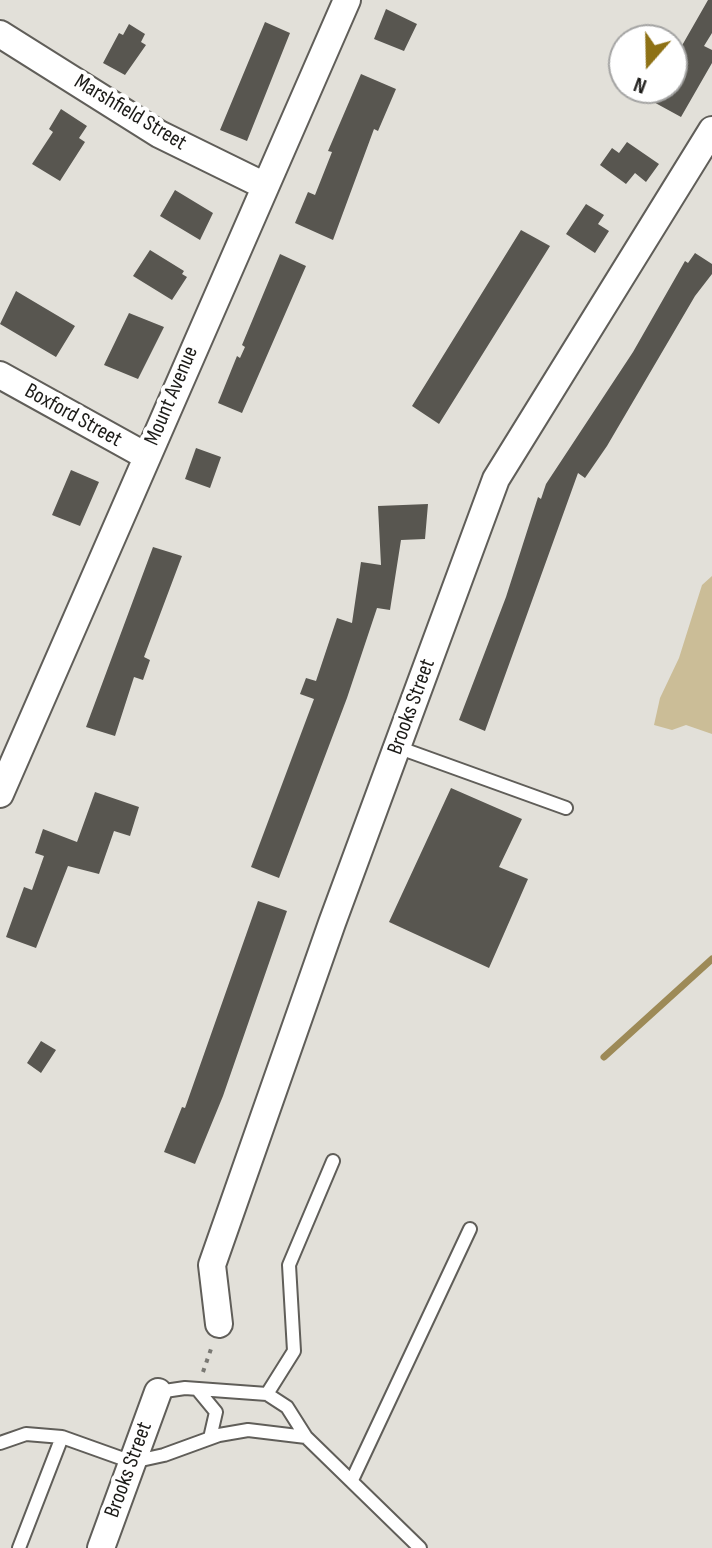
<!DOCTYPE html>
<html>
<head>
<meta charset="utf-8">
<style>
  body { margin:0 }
  #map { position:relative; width:712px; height:1548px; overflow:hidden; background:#e2e0d9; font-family:"Sofia Sans Condensed",sans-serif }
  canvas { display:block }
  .north { position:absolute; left:608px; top:24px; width:80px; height:80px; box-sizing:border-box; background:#fff; border:2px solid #a4a4a3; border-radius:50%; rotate:200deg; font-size:22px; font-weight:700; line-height:32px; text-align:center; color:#1c1b18 }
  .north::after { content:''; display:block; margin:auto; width:28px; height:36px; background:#8e7115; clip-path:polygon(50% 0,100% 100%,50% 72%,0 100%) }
</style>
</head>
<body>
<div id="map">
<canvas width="712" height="1548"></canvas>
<div class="north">N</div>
</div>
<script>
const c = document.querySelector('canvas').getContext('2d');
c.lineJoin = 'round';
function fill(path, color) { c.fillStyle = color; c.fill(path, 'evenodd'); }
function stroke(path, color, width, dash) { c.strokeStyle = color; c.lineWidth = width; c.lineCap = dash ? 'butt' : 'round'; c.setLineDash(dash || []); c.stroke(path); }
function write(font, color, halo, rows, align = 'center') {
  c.font = font + ' "Sofia Sans Condensed",sans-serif'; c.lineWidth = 8; c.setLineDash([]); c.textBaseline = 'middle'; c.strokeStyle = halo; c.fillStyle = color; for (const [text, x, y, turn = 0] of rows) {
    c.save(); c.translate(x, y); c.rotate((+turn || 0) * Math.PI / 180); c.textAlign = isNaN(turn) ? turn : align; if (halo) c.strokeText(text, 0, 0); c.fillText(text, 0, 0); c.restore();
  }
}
fill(new Path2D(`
  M712,576V734L686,725L672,730L654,725L660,698L679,658L702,585Z`), '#cbbd97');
stroke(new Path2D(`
  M604,1057L712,959`), '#9d8a57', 7);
fill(new Path2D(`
  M708,0H712V33L704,46L712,50V63L681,117L628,88H672V63Z
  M386,9L417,24L404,51L374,39Z
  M265,22L290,33L247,141L220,130Z
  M129,24L145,34L141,42L146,45L125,75L103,63L119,33L123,35Z
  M361,74L396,89L378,131L374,129L333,240L295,223L308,192L315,195L332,152L328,151Z
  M61,109L87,126L79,138L85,142L60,181L32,164L53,132L49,129Z
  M627,142L659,164L646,182L635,173L626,184L600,165L612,148L619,153Z
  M175,190L213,213L200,240L160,216Z
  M586,204L604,215L598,224L609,231L595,253L566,234Z
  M521,230L550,246L439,424L412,406Z
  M150,250L184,271L182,274L187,277L172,300L133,276Z
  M695,253L712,264V274L695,296L607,446L585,478L578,473L485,731L459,720L506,597L538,497L541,499L546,484L633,352L685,261L688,263Z
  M280,254L306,266L242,413L218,403L237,356L240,358L245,347L242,345Z
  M16,291L75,326L56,357L0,324Z
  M129,313L164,327L138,379L104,365Z
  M196,448L221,457L210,488L185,479Z
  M71,470L99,482L80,526L52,515Z
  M428,504L425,539L401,540L390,610L377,608L347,698L279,878L251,867L314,699L300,694L306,678L316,681L337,618L352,623L361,562L381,565L378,506Z
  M153,547L182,556L144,657L150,660L143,680L134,677L115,736L86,727Z
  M451,788L522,819L499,867L528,879L489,968L389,922Z
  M95,792L139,807L130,836L114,831L99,874L68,866L36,948L6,937L24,887L32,890L44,856L35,853L43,829L77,842Z
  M258,901L287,911L223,1096L195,1164L164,1152L182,1107L185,1108Z
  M41,1041L56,1050L41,1073L27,1063Z`), '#585650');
const lane = new Path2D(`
  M397,747L566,808
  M197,1389L216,1412L210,1438
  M158,1392L185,1388L267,1394L287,1407L306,1437L420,1548
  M267,1394L294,1351L289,1265L333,1161
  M0,1443L26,1434L62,1437
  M352,1480L470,1229
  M19,1548L62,1437L132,1462L164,1455L219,1435L248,1430L306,1437`);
const street = new Path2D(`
  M0,34L159,134L263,185
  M0,375L146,456
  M0,794L347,0
  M219,1324L212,1265L332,923L496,479L712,130
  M101,1548L158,1392`);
stroke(lane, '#605e59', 16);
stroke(street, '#605e59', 30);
stroke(new Path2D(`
  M203,1372L212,1346`), '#797873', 4, [4, 6]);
stroke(lane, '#fff', 12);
stroke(street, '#fff', 26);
write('22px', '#1c1b18', '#fff', [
  ["Marshfield Street",130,113,31],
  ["Mount Avenue",172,396,-67],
  ["Boxford Street",73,416,29],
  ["Brooks Street",412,707,-70],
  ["Brooks Street",129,1470,-70]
]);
</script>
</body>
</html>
